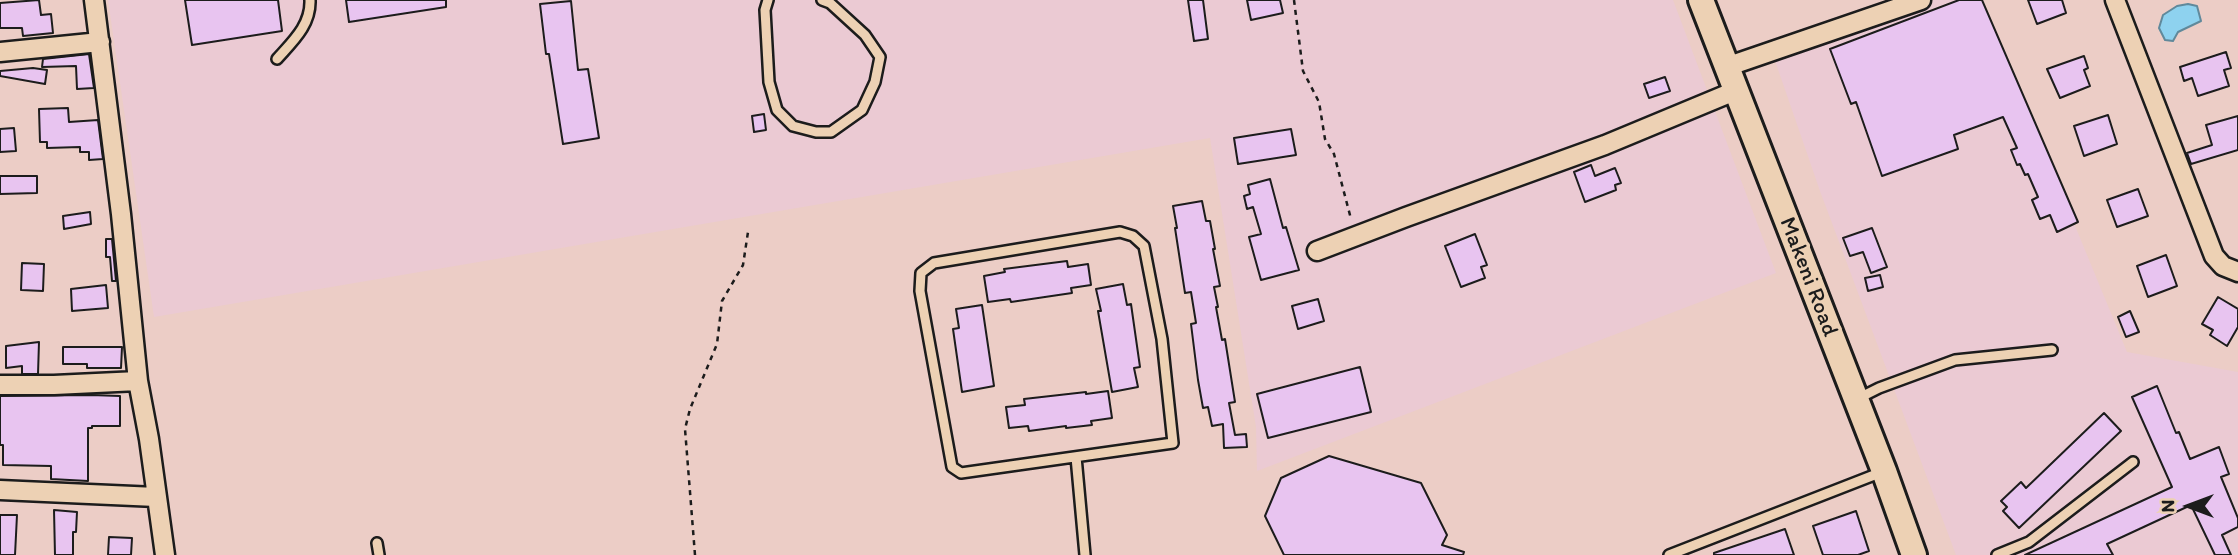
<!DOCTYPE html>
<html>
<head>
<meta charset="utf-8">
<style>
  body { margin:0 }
  #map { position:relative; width:2238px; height:555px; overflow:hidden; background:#eccdc6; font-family:Itim,sans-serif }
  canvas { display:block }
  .north { position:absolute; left:2154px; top:471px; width:70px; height:70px; -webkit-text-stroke:5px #edd1b4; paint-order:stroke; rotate:270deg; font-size:19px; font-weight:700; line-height:28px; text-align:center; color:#1c1c1c }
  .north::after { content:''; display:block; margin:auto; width:24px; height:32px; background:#1c1c1c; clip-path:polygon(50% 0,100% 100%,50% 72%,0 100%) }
</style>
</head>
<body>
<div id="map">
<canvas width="2238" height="555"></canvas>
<div class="north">N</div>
</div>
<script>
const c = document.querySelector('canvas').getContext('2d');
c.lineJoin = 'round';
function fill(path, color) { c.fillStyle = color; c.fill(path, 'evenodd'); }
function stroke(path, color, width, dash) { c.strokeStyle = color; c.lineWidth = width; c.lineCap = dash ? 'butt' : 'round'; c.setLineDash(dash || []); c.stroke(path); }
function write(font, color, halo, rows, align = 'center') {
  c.font = font + ' Itim,sans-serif'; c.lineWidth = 7; c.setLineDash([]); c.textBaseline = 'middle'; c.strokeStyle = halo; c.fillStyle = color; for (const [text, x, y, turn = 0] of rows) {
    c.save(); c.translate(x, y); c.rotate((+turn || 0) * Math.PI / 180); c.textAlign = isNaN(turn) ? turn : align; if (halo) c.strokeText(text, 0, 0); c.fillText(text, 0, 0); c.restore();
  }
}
fill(new Path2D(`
  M108,0H1673L1776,273L1257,471L1256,427L1210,138L154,317Z
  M1934,0H1982L2127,352L2238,372V555H1956L1820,191L1772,52Z`), '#ebcad3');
const water = new Path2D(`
  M2188,4L2197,6L2201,21L2178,32L2173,41L2165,40L2159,28L2163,15L2177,6Z`);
fill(water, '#8ed2ef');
stroke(water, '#60899b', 2);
const building = new Path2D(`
  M39,0L41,15L51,14L53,33L23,36L22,28H0V3Z
  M185,0H278L282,31L192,45Z
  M346,0H446V7L349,22Z
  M1188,0H1203L1208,39L1194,41Z
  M1247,0H1280L1283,13L1251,20Z
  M1959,0H1982L2078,222L2057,232L2050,215L2040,219L2032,200L2038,197L2028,174L2025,175L2020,164L2017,165L2011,150L2017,148L2003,117L1954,135L1958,149L1882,176L1856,102L1851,104L1830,49Z
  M2028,0H2062L2066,13L2037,24Z
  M571,1L578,70L588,69L599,138L563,144L549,54H546L540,4Z
  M2226,52L2231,68L2224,70L2229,86L2198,96L2192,78L2184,81L2180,67Z
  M89,54L94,88L77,89L76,66L42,67L43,59Z
  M2084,56L2088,68L2084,70L2090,86L2060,98L2047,69Z
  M33,68L47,70L45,84L0,76V71Z
  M1665,77L1670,91L1649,98L1644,84Z
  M68,108L69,122L98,120L103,159L89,160V152H80V147L47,148V142H40L39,109Z
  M764,114L766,130L754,132L752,116Z
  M2108,115L2117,144L2084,156L2074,126Z
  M2238,116V150L2191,164L2187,153L2212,145L2206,125Z
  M14,128L16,151L0,152V129Z
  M1291,129L1296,155L1238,164L1234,138Z
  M1591,165L1595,176L1615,168L1621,183L1615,185L1616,190L1585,202L1574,172Z
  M0,176H37V193L0,194Z
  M1270,179L1283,228L1286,227L1299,270L1261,280L1249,237L1261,234L1253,207L1247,209L1244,196L1250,194L1248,185Z
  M2138,189L2148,216L2117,227L2107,200Z
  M1202,201L1206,221H1210L1215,249H1213L1220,286L1214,287L1218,307H1216L1222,340L1225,339L1235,402L1229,403L1235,435L1246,434L1247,447L1224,448L1223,424L1212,426L1208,407L1203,408L1198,380L1191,324L1196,323L1191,292L1185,293L1175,228H1177L1173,206Z
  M90,212L91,224L64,229L63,216Z
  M1872,228L1887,267L1871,273L1863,252L1850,256L1843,238Z
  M1475,234L1487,265L1481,267L1485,278L1461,287L1445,246Z
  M106,239H112L116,281H112L110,257H106Z
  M2166,255L2177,286L2148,297L2137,266Z
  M1067,261L1068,267L1088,264L1091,285L1071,288L1072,293L1011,302L1010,299L988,302L984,276L1005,272L1004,269Z
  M22,263L44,264L43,291L21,290Z
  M1880,275L1883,287L1868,291L1865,278Z
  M1123,284L1127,305L1131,304L1140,367L1134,368L1138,387L1112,392L1098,311H1101L1096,289Z
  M106,285L108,308L72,311L71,289Z
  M2218,297L2238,309V327L2227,346L2210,335L2213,330L2202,324Z
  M1318,299L1324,321L1298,329L1292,306Z
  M982,305L994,386L962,392L953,329L959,328L956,309Z
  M2130,311L2139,332L2126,337L2118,317Z
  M39,342L38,374H22V366L6,368V346Z
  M63,347H122L121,368H87V364H63Z
  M1360,367L1371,412L1268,438L1257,394Z
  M2157,386L2176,433L2179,432L2190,459L2219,447L2229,474L2221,477L2238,518V527L2222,535L2231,555H2215L2191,505L2107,544L2113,555H2025L2172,487L2132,397Z
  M1108,391L1112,418L1091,421L1092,425L1066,428V426L1029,431L1028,426L1009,428L1006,407L1025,405L1024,399L1086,392V394Z
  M91,395L120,396V426H92V428H88V481L51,479V466L3,465V445H0V396Z
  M2104,413L2121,431L2019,528L2003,511L2007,507L2001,501L2021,482L2026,488Z
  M1329,456L1421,483L1447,535L1442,545L1464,552L1463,555H1284L1265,516L1281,478Z
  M54,510L77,512L76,532H73V555H55Z
  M1856,511L1869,551L1858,555H1823L1813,526Z
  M0,515H17L15,555H0Z
  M1785,529L1794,555H1714V553Z
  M109,537L132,538L131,555H108Z`);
fill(building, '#e8c4f0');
stroke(building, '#1c1c1c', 2);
const service = new Path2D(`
  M768,0L765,10L769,82L777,110L793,126L816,132H831L862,110L875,82L880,57L865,35L830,3L822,0
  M277,59C293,41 311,25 310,0
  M1120,232L1133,236L1144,246L1162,339L1173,443L961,473L952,467L920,291L921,273L934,263Z
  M1857,399L1879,388L1955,360L2052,350
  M1076,457L1085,555
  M377,543L379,555
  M1669,555L1882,472
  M1997,555L2029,542L2133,462`);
const minor = new Path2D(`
  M94,0L121,214L138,381L149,439L165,555
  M2115,0L2214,256L2223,266L2238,272
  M0,52L100,42
  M1726,67L1921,0
  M1317,251L1406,217L1605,145L1735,91
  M0,385H54L138,381
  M0,490L156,497`);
const secondary = new Path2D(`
  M1701,0L1884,471L1914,555`);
stroke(service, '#1c1c1c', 14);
stroke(minor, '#1c1c1c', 23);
stroke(secondary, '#1c1c1c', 30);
stroke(new Path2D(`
  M1294,0L1303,71L1319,102L1325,139L1334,154L1351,219
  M695,555L685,429L690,409L717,344L722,301L743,265L748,232`), '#1c1c1c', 2.5, [5, 5]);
stroke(service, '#edd1b4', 9);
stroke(minor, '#edd1b4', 18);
stroke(secondary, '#edd1b4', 24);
write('23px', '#1c1c1c', '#edd1b4', [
  ["Makeni Road",1808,277,69]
]);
</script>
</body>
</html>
